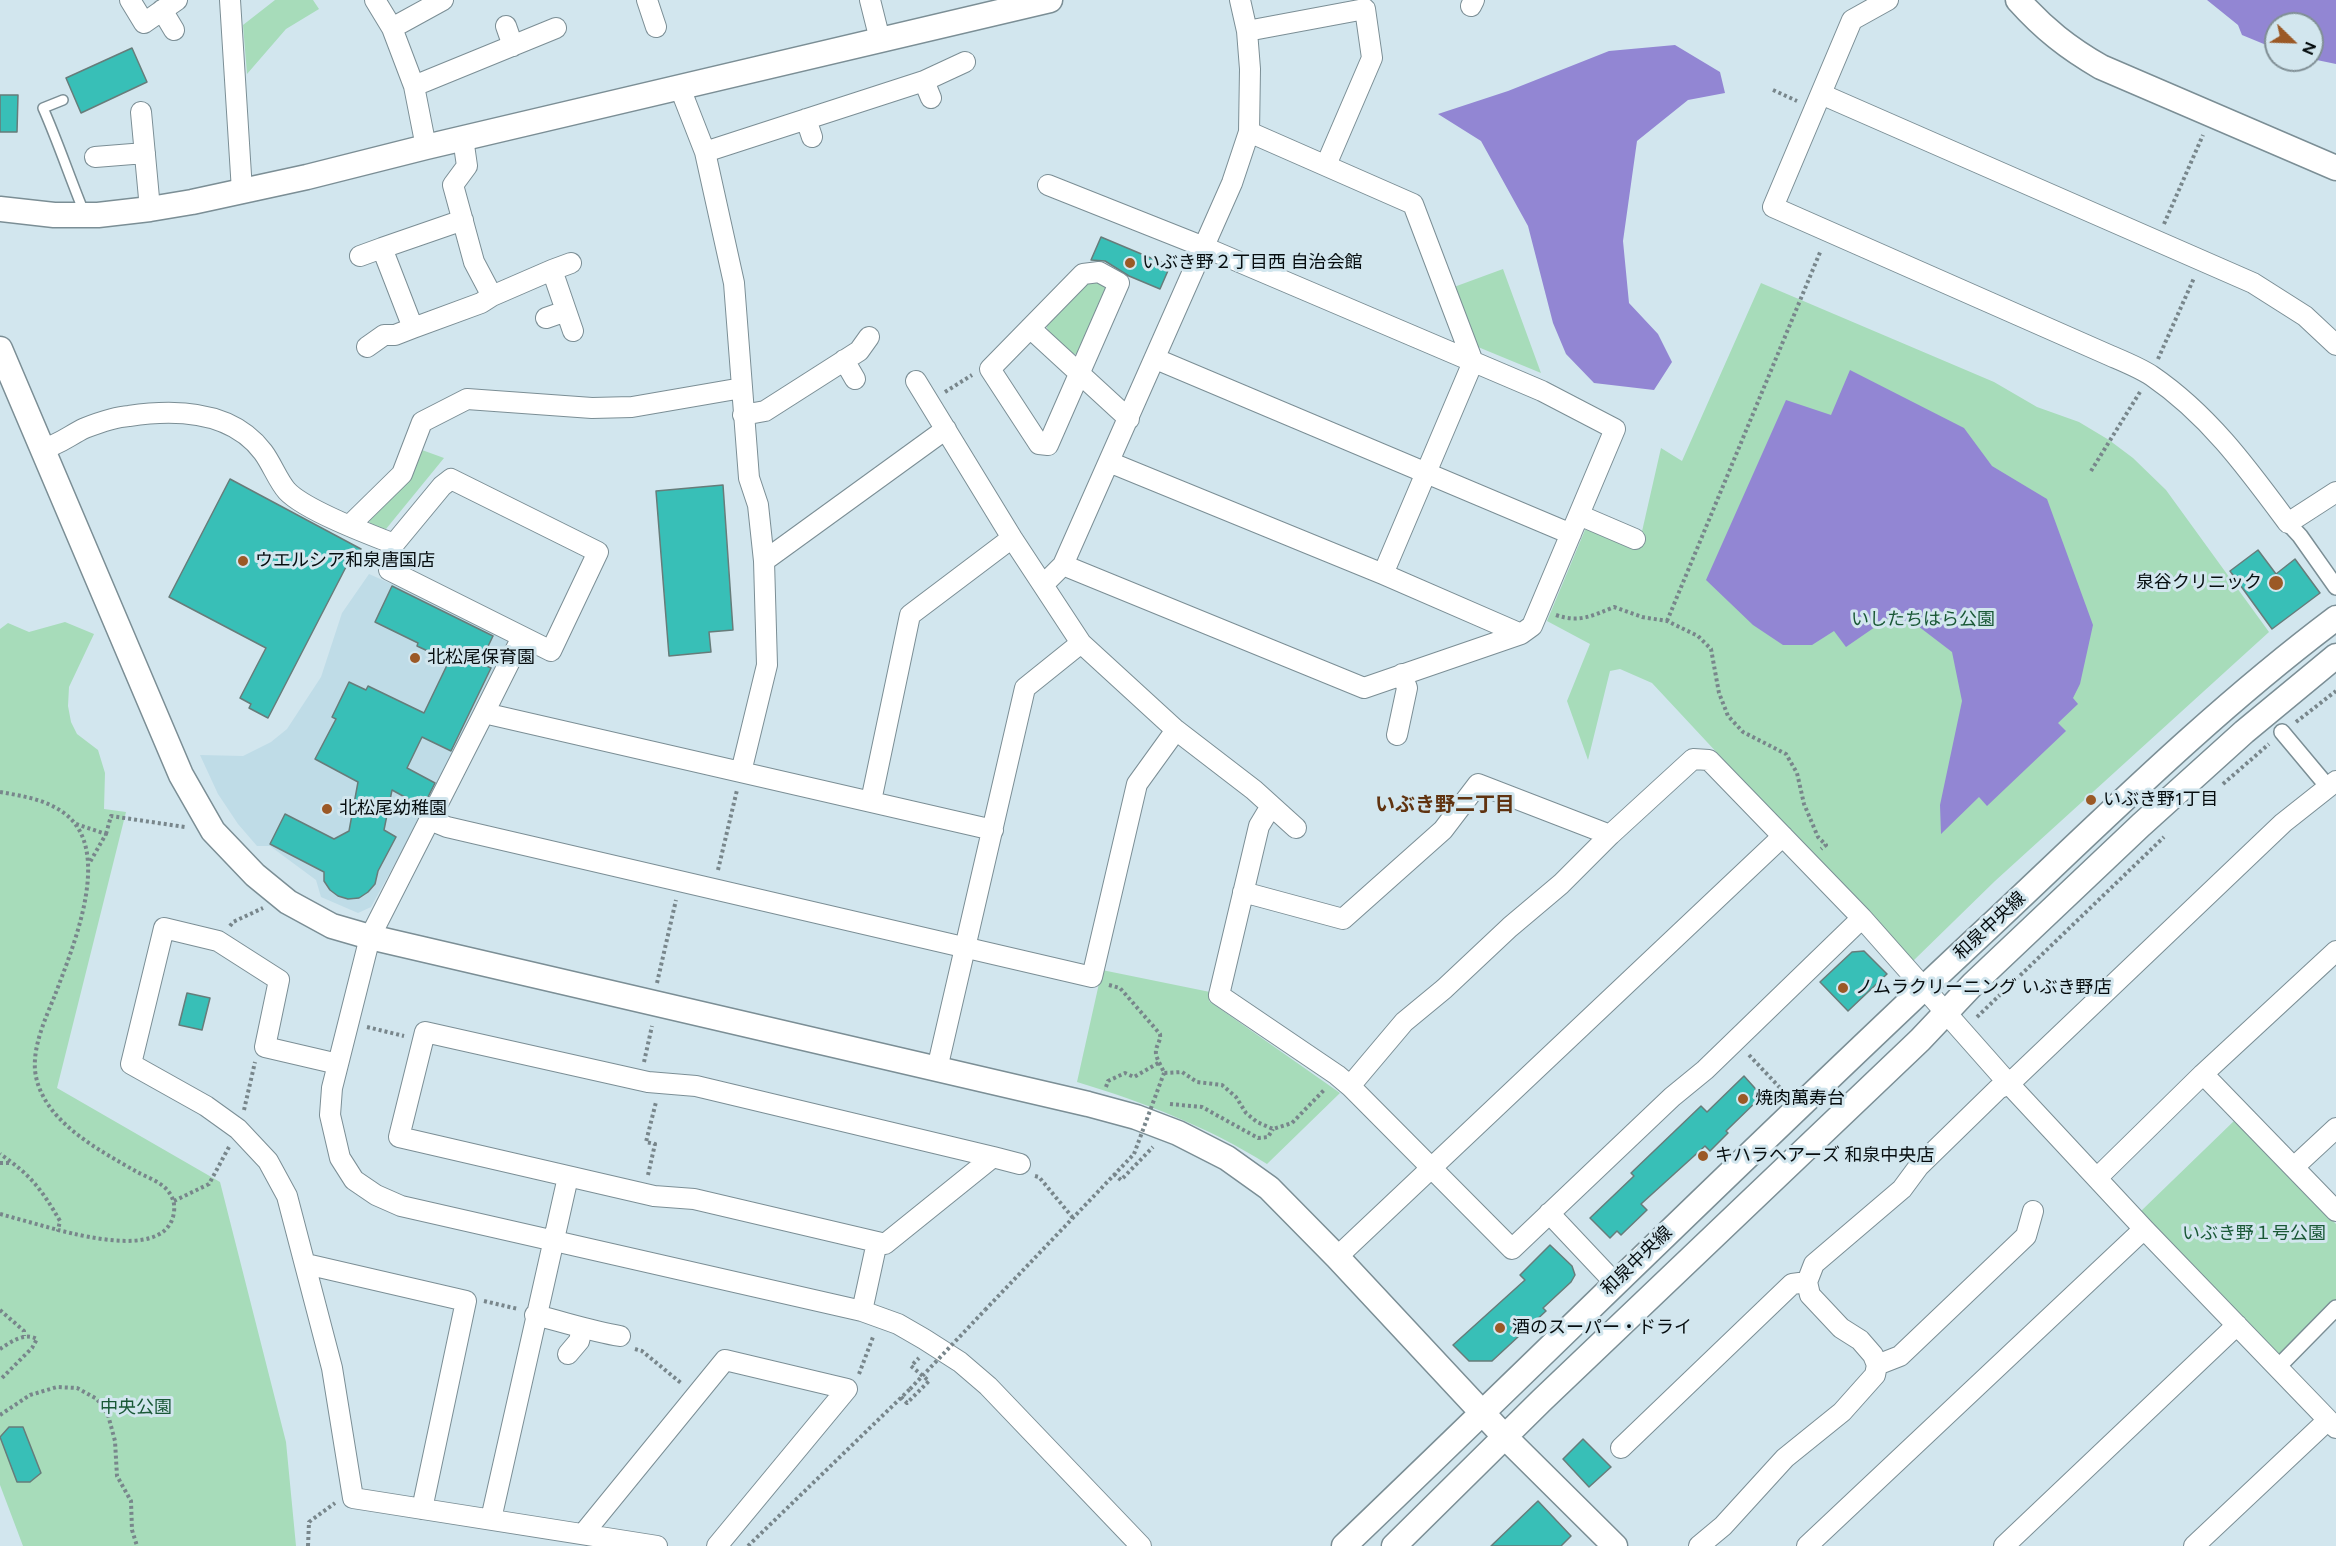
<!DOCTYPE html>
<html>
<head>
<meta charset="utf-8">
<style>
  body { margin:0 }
  #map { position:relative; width:2336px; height:1546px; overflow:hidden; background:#d2e6ee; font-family:Figtree,sans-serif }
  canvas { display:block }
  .north { position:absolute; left:2264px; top:12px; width:60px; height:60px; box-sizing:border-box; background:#d2e6ee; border:2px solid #808f95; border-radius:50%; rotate:113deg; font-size:16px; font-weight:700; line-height:24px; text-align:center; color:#060d0f }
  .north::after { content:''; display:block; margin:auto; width:21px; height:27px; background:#9b5926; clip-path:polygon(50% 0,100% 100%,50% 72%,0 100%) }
</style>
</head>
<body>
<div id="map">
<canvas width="2336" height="1546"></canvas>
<div class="north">N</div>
</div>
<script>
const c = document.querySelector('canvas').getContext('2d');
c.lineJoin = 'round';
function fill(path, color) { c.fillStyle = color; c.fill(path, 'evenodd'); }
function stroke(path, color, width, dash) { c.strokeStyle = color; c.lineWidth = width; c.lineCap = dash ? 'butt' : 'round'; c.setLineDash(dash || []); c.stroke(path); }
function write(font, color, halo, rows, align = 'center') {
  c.font = font + ' Figtree,"Noto Sans JP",sans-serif'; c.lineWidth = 6; c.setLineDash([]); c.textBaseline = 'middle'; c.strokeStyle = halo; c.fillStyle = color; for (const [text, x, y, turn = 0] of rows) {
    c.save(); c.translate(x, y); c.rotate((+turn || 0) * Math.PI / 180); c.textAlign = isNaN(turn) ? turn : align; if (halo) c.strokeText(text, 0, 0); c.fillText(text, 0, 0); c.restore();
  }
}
fill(new Path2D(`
  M369,574L513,638L444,775L371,907L358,913L321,897L316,880L270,846H257L238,824L218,794L200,755L243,756L271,742L287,729L321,677L342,613Z`), '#bfdce7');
fill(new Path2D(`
  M275,0H313L319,9L286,29L247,74L243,25Z
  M1503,269L1541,373L1478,347L1454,287Z
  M1096,280L1105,285L1108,293L1081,355C1064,354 1049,338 1045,322L1085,282Z
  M1761,283L1994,382L2037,407L2079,422L2109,440L2133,458L2166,490L2269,632L1995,881L1912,962L1652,683L1620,669L1610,671L1588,760L1567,701L1590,644L1547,621L1585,530L1591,529L1638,549L1661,448L1682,461Z
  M422,450L444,458L386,529L371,527L368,517L410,480Z
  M65,622L94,634L69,687L68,706L71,722L77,734L98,750L105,773L104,809L126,812L57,1088L220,1182L286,1442L296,1546H23L0,1485V629L8,623L29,632Z
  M1102,970L1210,992L1209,1001L1340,1093L1267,1164C1206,1126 1146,1103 1077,1082Z
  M2235,1120L2336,1224V1302L2281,1358L2141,1211Z`), '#a7dcba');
fill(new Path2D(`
  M2207,0H2336V64L2312,59V24H2276V49L2242,35L2238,25Z
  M1675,45L1720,72L1725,93L1688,100L1637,141L1623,241L1629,303L1658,334L1672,362L1654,390L1594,383L1566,354L1553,323L1528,226L1481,141L1438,114L1508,91L1609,51Z
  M1850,370L1964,428L1992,466L2047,499L2093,625L2080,684L2073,698L2078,704L2058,723L2066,731L1987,806L1979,797L1941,834L1940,805L1962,701L1952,652L1918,626L1891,616L1846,647L1834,631L1812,645H1783L1753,625L1706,580L1786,400L1831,415Z`), '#9286d3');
const building = new Path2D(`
  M132,48L147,82L81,113L66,78Z
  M0,95H18L17,132H0Z
  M1101,237L1170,266L1160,289L1129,276L1105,261L1091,260Z
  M230,479L361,549L351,568L347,565L268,718L249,708L251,704L240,698L266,648L169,597Z
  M723,485L733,630L709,632L711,652L669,656L656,491Z
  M2258,550L2276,574L2295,559L2320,593L2272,629L2230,571Z
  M392,586L493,636L480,663L491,668L451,751L422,737L407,768L435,783L423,807L392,790L384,830L396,837L378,871L375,884L368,892L359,898L348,899L338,896L330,890L324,881V872L270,844L285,814L334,839L349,831L358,782L315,759L336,719L332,717L349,682L366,690L368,686L424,713L449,661L417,646L418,643L375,622Z
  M1864,951L1887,974L1848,1011L1820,982L1852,952Z
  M187,993L210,998L202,1030L179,1025Z
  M1744,1076L1762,1096L1726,1131L1728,1133L1710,1151L1705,1146L1641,1204L1647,1210L1621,1235L1617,1231L1610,1238L1590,1218L1634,1176L1631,1173L1701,1106L1707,1112Z
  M1550,1245L1572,1266L1575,1275L1571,1282L1543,1308L1546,1311L1492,1361H1469L1453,1345L1525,1280L1520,1275Z
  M9,1427H23L41,1473L30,1482H17L0,1437Z
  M1583,1439L1611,1467L1589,1487L1563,1459Z
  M1538,1501L1571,1536L1561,1546H1491Z`);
fill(building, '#38bfb7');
stroke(building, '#677c7a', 1.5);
const service = new Path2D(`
  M63,100L43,108C58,142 70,178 84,212`);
const pedestrian = new Path2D(`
  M2288,523L2300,536L2336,587
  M2282,732L2328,787
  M2278,1367L2336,1308`);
const minor = new Path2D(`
  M130,0L144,23L177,0
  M230,0L242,191
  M375,0L392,28L414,86L426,147
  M647,0L656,27
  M870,0L880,40
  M1888,0L1852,20L1773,207L2111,356C2125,362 2140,368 2152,376C2209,415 2248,469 2288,523L2336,492
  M1471,6L1474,0
  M162,10L174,30
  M506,26L513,46
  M392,28L443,0
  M1247,31L1365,9L1372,58L1326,165
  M924,81L931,98
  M414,86L556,28
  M680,88L705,152L734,283L749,478L758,505L764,561L767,665L741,772
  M1821,94L2253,283L2305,316L2336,345
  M141,112L150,209
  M806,119L812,137
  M1249,132L1413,204L1473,362L1383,574
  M463,138L467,166L453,185L474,262L492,296
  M705,152L924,81L965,62
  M95,157L145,153
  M1048,185L1204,247L1542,391L1615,429L1532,626L1521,634L1364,688L1063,565
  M360,256L382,248
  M552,270L571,263
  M1099,272L1119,283L1048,445L1039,444L990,369L1083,274Z
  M546,318L566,311
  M413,328L382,248L463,220
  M1030,328L1129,419
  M367,347L384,335H395L413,328L481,303L492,296L552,270L573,331
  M1156,359L1571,534
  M844,360L855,379
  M916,381L1012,538L1081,643L1176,730L1254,790L1296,828
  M743,415L765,411L859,351L869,337
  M44,448C59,445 70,435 85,428C98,423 114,417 129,416C176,409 232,411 263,452C272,464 278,481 287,491C305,510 368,534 394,544
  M1109,462L1383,574L1521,634
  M451,479L598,552L551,651L389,570L394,544L442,486Z
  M1579,515L1635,539
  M350,525L402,474L422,422L467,399L592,408L632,407L742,388
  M764,561L946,429
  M1043,585L1063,565L1232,183L1249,132L1250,69L1247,31L1240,0
  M484,713L522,637
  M1397,735L1407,688L1402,674
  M871,801L910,615L1012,538
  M1271,806L1259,826L1219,995L1337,1075L1350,1086L1512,1249L1672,1097L1705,1070L1862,918
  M430,820L447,827L1092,977L1137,784L1176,730
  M993,830L484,713L370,937L332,1088L330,1115L340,1158L354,1180L376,1195L401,1206L862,1311L898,1324L924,1339L960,1362L988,1386L1141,1546
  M1243,892L1343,919L1443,830L1478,784L1610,835
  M338,1064L265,1047L279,980L218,941L164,928L131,1064L206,1106L238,1129L268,1161L287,1196L332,1368L353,1498L657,1546
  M937,1069L1025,688L1081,643
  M2203,1074L2336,1211
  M1350,1086L1404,1022L1444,989L1510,927L1561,884L1610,835L1693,759L1709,760L1862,918L2009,1084L2144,1229L2336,1428
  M993,1157L1020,1164
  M2294,1167L2336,1128
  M2097,1178L2203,1074L2336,951
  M1549,1213L1614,1282
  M1337,1257L1783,836
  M306,1264L466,1301L422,1509
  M862,1311L877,1242L694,1199L654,1196L399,1137L425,1032L648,1082L696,1086L993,1157L885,1244L877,1242
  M535,1315C564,1322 591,1331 620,1336
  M568,1354L579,1341L582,1329
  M1877,1365L1900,1356L2026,1236L2033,1211
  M1621,1448L1792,1284L1807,1282
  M491,1519L568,1177
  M583,1534L725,1360L847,1389L717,1546
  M1699,1546L1723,1526L1785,1458L1842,1412L1875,1375L1877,1365L1873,1355L1860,1340L1841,1328L1810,1295L1807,1282L1814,1264L1902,1189L1919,1166L1998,1089L2009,1084L2283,823L2336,781
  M1807,1546L2144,1229
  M2004,1546L2237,1325
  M2194,1546L2328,1420`);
const tertiary = new Path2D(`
  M2018,0C2044,29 2068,48 2101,67L2336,168
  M0,209L54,215H98L150,209L192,202L307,177L426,147L1050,0
  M0,349L181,775L213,831L255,875L288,902L332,926L370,937L1088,1104L1136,1117L1178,1133L1227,1158L1269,1188L1337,1257L1504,1436L1615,1546
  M1344,1546C1559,1340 1771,1130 1989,927C2102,821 2212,711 2336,618
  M1394,1546L1542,1400L1920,1040L1973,984L2141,825L2244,732L2336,656`);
stroke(service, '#7b8e95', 12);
stroke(pedestrian, '#7b8e95', 18);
stroke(minor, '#7b8e95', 22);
stroke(tertiary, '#7b8e95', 27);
stroke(new Path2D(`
  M1773,90L1797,101
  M2164,224L2203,135
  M2158,359L2194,278
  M945,392L972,375
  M2091,471L2140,392
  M1556,615C1579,623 1592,616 1614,607L1642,617L1667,621L1698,636L1711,649L1719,693L1728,716L1743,732L1786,754L1797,773L1804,804L1818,837L1826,845L1821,849
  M1667,621L1821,250
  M2296,722L2336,691
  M2223,784L2269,744
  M0,792C22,796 45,799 64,813C115,850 72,949 55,995C46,1017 33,1045 35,1070C40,1120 99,1150 137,1172C147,1177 161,1182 168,1191C173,1197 175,1204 174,1212C168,1258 87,1237 58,1230L60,1221C42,1190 31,1175 0,1154
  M76,824L106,834L90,862
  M106,834L111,816L185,827
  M718,870L737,790
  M230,926L233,922L263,908
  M657,983L676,900
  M1109,985L1120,988L1160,1034C1161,1042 1155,1046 1156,1054C1157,1060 1162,1067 1164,1073L1182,1072L1197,1082L1222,1085L1236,1097L1246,1113L1257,1122L1273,1129L1292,1123L1325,1089
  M1977,1017L2164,837
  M367,1027L404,1036
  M1749,1055L1783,1091
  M644,1062L652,1026
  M1106,1087L1108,1081L1125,1073L1134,1077L1160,1062
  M1170,1104L1202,1107L1258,1138L1268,1137L1273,1129
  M244,1110L255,1062
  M0,1163H12
  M1114,1174L1121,1180L1153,1147
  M648,1175L655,1144L646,1142L656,1102
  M1035,1176L1039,1177L1073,1218
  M174,1201L209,1184L229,1147
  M0,1214L58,1230
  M484,1301L518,1309
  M0,1310L24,1331V1336
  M985,1310L1134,1154
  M0,1349C11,1342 24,1332 37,1339L32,1348L0,1380
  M635,1349L642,1351L681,1383
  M859,1374L873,1337
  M901,1397L907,1403L929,1381L911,1366L919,1358
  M0,1415L30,1395L57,1387L77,1388L97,1399L108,1415L115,1441L117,1476L131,1501L132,1530L137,1546
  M308,1546L309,1522L335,1503
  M748,1546L910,1389`), '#78868b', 4, [3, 3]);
stroke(service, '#fff', 9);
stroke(pedestrian, '#fff', 15);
stroke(minor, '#fff', 20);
stroke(tertiary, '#fff', 24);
stroke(new Path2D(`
  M1134,1154L1164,1073
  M910,1389L985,1310`), '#78868b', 4, [3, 3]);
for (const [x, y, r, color] of [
  [1130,263,6,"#9b5926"],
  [243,561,6,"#9b5926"],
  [2276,583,8,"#9b5926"],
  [415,658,6,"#9b5926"],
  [2091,800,6,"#9b5926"],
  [327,809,6,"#9b5926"],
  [1843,988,6,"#9b5926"],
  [1743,1099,6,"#9b5926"],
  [1703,1156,6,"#9b5926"],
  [1500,1328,6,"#9b5926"]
]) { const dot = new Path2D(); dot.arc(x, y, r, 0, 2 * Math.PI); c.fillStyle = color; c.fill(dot); stroke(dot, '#d2e6ee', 2); }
write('18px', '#060d0f', '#d2e6ee', [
  ["いぶき野２丁目西 自治会館",1142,263],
  ["ウエルシア和泉唐国店",255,561],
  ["泉谷クリニック",2262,583,"right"],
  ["北松尾保育園",427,658],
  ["いぶき野1丁目",2103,800],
  ["北松尾幼稚園",339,809],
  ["ノムラクリーニング いぶき野店",1855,988],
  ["焼肉萬寿台",1755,1099],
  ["キハラヘアーズ 和泉中央店",1715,1156],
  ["酒のスーパー・ドライ",1512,1328]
], 'left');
write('18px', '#195836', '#d2e6ee', [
  ["いしたちはら公園",1923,620],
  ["いぶき野１号公園",2254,1234],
  ["中央公園",136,1408]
]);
write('18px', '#060d0f', '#d2e6ee', [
  ["和泉中央線",1990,926,-43],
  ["和泉中央線",1637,1261,-44]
]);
write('bold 20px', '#603310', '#d2e6ee', [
  ["いぶき野二丁目",1445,805]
]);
</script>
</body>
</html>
